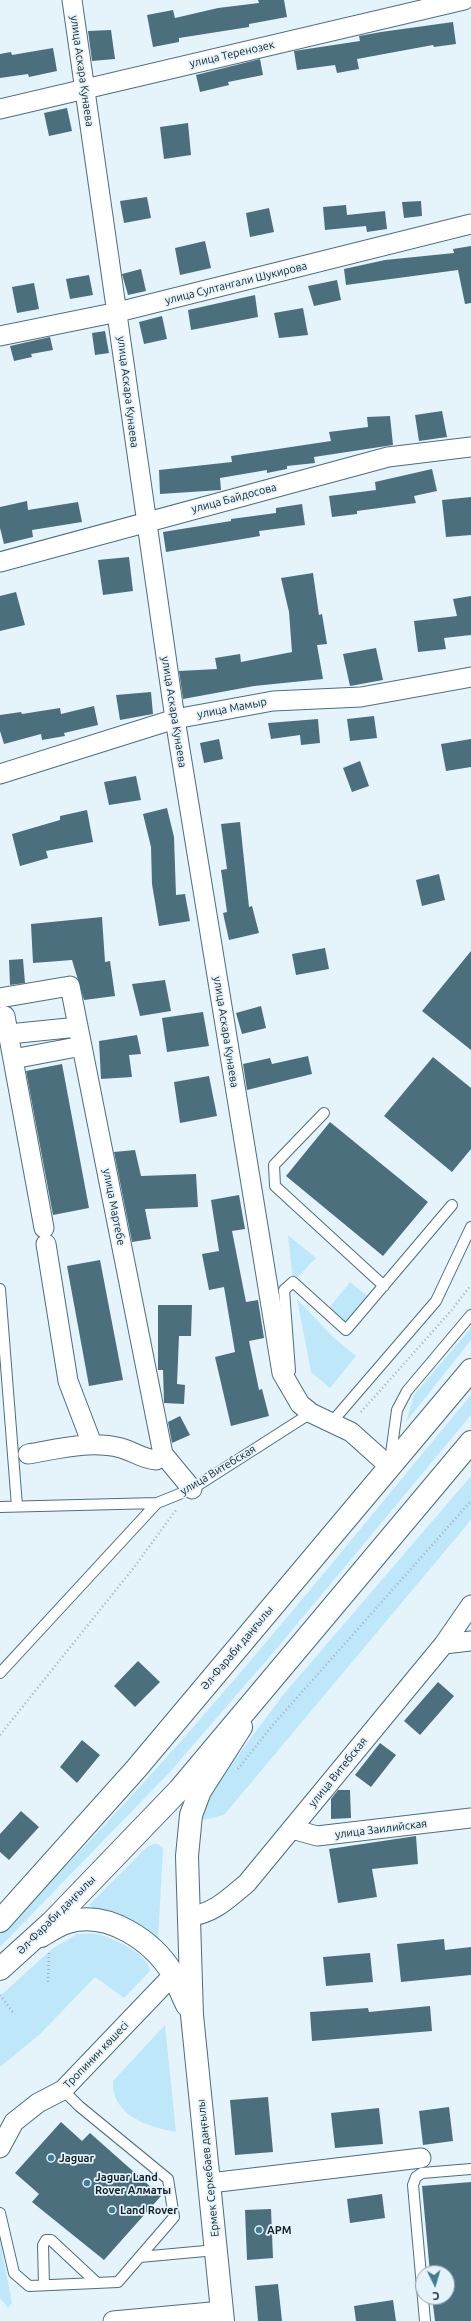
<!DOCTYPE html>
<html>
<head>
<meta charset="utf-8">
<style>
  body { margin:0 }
  #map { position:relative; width:471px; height:2321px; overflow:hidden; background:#e5f4fb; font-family:Ubuntu,sans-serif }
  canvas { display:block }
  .north { position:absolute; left:415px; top:2265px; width:40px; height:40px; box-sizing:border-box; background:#e5f4fb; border:1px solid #91a0a7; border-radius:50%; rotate:175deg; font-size:11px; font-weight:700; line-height:16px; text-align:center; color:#132228 }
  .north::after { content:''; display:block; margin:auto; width:14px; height:18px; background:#407c94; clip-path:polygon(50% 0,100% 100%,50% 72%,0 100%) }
</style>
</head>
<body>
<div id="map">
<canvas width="471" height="2321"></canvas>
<div class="north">С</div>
</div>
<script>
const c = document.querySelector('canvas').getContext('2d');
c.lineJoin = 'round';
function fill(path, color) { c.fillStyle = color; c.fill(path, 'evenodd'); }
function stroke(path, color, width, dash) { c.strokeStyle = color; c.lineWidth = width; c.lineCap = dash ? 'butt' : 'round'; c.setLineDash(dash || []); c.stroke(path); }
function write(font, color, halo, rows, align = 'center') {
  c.font = font + ' Ubuntu,sans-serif'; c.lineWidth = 3.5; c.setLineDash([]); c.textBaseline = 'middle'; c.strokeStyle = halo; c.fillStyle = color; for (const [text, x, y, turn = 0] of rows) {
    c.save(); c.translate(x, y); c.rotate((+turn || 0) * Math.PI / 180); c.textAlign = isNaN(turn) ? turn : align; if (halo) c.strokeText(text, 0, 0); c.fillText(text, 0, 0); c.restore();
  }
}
fill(new Path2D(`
  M288,1235L316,1258L293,1282Z
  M350,1282L372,1300L346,1330L326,1312Z
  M297,1299L333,1337L356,1356L330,1388L311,1372Z
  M471,1328V1340L406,1422L414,1395Z
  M471,1395V1415L278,1647L169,1773L0,1947V1932C171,1766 319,1578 471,1395Z
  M471,1476V1520L224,1815L199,1821L218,1782L283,1695Z
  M153,1844H158L163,1848L158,1941L122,1916L94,1909L89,1905L146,1848Z
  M77,1934C83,1934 90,1933 96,1934C110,1936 150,1955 150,1971L124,1998L95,1977L40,2034L0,2067V1996L52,1949Z
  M165,2025L176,2132C149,2127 111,2116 113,2081Z
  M0,2241L12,2303L8,2308L0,2298Z`), '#bee8fa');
fill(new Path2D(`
  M258,0H284L287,17L249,24V27L179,38V42L153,47L147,15L173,10L175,18L218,8L259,3Z
  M453,22L456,44L434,47L433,45L357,59L359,69L337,73L335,65L297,70L294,51L360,41L359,36L381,32Z
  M111,30L115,59L92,61L88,31Z
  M53,48L57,71L29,77L28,74L0,78V54L11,52L12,55Z
  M260,59L263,75L228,82L229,85L200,92L196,75Z
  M67,108L72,131L49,136L44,113Z
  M188,123L191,155L164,159L160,127Z
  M147,197L151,218L124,223L120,201Z
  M421,201L422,216L404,218L402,202Z
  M346,205L347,215L385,211L387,229L367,232L366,226L325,230L323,207Z
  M269,208L274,232L250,237L246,213Z
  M205,241L211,268L180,275L175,248Z
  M471,246V303L465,304L458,270L346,285L344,269L385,260L454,253L453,249Z
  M141,269L146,291L128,295L122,274Z
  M89,275L93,295L70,299L66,279Z
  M337,280L341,300L314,306L308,286Z
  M34,283L39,309L17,313L12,287Z
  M255,295L258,317L191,330L188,310Z
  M303,308L308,335L279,338L274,313Z
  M162,316L167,339L144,344L139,322Z
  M105,331L109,353L95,355L92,333Z
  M50,337L53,350L31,354L32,357L14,361L10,346Z
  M442,411L447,437L419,441L415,415Z
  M390,416L393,445L314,457L315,463L287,466V469L267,473V470L220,478L221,490L160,494L159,470L232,462L231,456L331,441L329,432L368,427L367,417Z
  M432,469L437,491L414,496L416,503L357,511V514L332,517L329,496L376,490L375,482Z
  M471,497V535L446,537L442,500Z
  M27,501L28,510L78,502L82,522L32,530L33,537L4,544L0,528V507Z
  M302,504L305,525L259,531L260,536L166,552L163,532L231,521V519L276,513V508Z
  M129,557L133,591L103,595L98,560Z
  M313,573L319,615L322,614L327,644L317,645L323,679L254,686L183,699L179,671L217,669L215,658L240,654L241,662L292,652L289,612L281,578Z
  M16,592L25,625L0,631V596Z
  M471,596V635L444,638L446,649L418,652L414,621L457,616L453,599Z
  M376,648L383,680L350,686L343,654Z
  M151,692L153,714L120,720L116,695Z
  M94,706L98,725L64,733L65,736L42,740L41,734L4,744L0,731V715L21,712L22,714L60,708L61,714Z
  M374,716L377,738L350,741L347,719Z
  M318,719L320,743L301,745L300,735L271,739L268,723Z
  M219,739L223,759L204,763L200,743Z
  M471,739V767L446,771L441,744Z
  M360,761L369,786L352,792L343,768Z
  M136,776L141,800L109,805L104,782Z
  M167,808L174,837L176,895L185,894L190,921L159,926L152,884L151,847L143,814Z
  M87,810L93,842L46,851L48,858L20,866L12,834L60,820V816Z
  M240,822L249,907L252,906L259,933L229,940L223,913L227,912L221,870L227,869L221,824Z
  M439,874L445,900L422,906L416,880Z
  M102,917L105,962L110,961L115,996L84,1000L72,960L33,963L31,924Z
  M325,948L329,969L296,975L292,954Z
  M471,951V1050L422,1011Z
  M23,959L25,983L10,985L9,960Z
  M165,980L171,1011L140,1016L132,984Z
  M261,1006L266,1028L242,1034L236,1013Z
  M203,1012L209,1046L167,1052L162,1018Z
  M137,1035L141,1054L129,1055L132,1077L101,1079L99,1041Z
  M308,1056L312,1074L247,1090L243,1064L270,1058L272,1064Z
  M433,1057L471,1088V1149L452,1172L384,1116Z
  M62,1064L89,1208L53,1215L26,1071Z
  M209,1076L217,1116L180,1123L174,1082Z
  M330,1122L428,1202L383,1256L286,1176Z
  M135,1150L141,1176L196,1174L198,1207L145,1209L151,1239L132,1242L114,1152Z
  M239,1195L245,1229L232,1231L246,1302L258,1300L264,1338L249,1341L259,1390L262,1389L269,1416L231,1426L215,1357L235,1352L224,1287L209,1290L202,1254L219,1251L211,1200Z
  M100,1260L123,1380L89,1386L67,1266Z
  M158,1305H192L191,1336H179L177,1384L185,1385L184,1404L164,1403L163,1370H158Z
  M180,1416L190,1435L172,1443L168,1422Z
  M138,1661L160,1682L135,1707L114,1686Z
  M438,1682L454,1696L420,1735L404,1721Z
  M82,1740L100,1755L77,1783L60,1767Z
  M380,1743L396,1755L371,1787L355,1775Z
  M338,1790H350L351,1818L331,1819V1799Z
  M21,1811L39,1827L9,1860L0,1852V1834Z
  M416,1836L418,1864L372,1869L377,1897L338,1903L329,1849Z
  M444,1939L445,1950L471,1947V1975L401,1982L397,1944Z
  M370,1953L373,1982L326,1986L323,1957Z
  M430,2006L432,2031L312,2041L310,2012L368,2008L369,2012Z
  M268,2097L273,2152L235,2155L230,2100Z
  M449,2107L453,2141L423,2145L419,2111Z
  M379,2108L383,2144L335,2148L331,2113Z
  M61,2122L82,2141L90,2133L161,2196L104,2260L32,2202L39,2194L15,2173Z
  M471,2182V2321H435L432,2297H447V2273H430L422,2186Z
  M382,2194L385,2218L350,2223L347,2199Z
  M271,2209L273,2258L247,2260L245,2210Z
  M278,2284L282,2321H258L255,2286Z
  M393,2300L396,2321H356L354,2306Z`), '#4c6f7e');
const lane = new Path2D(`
  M324,1113L274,1165L275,1186L384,1286
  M0,1289L17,1506
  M290,1371L284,1290L293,1282L346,1330L452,1205
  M331,1423L436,1301L471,1227
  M390,1461L397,1410L407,1391L471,1315
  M0,1507L157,1503
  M0,1673L157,1503L192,1489L311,1413
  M0,2213L14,2273L29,2286L118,2282L174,2217L168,2179L79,2106L63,2090
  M140,2257L216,2250
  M44,2285L43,2245L46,2240H51L97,2283
  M425,2321L413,2185L416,2177L422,2173L471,2169`);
const street = new Path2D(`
  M72,0L175,719L282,1373L300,1404L311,1413L351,1432L389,1466
  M0,109L464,0
  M0,336L118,312L471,224
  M0,562L388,457L471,447
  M0,774L175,719L273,701L361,697L471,677
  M0,998L70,986L163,1454L192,1489
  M5,1016L44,1228
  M9,1034L78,1027
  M13,1059L82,1046
  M46,1244L68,1381L92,1444
  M28,1454C59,1449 89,1440 121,1448C133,1451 142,1459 156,1460L163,1454
  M444,1644L471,1641
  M292,1829L317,1836L471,1818
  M188,1917C214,1913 227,1900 247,1883L444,1644L471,1605
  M0,2148L14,2122L38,2103L63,2090L173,1975
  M210,2183L421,2158
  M113,2321L222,2311`);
const secondary = new Path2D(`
  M41,1936C49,1931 58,1925 68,1922C108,1910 153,1941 173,1974C178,1984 182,1995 187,2005
  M223,2321L192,2015L187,1856L191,1815L200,1791L241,1727`);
const primary = new Path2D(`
  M0,1921L136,1769L471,1370
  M0,1969L52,1922L179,1790L471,1442`);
stroke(lane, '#4c6f7e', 12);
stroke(street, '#4c6f7e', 21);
stroke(secondary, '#4c6f7e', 24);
stroke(primary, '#4c6f7e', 24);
stroke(new Path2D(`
  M361,1412L451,1311L471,1285
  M0,1735L135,1566L176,1510
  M238,1769L272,1726L471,1501
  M48,1982L49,1952
  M0,1995L14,2014`), '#a1b0b7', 2.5, [1, 3]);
stroke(lane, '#fff', 10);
stroke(street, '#fff', 19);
stroke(secondary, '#fff', 22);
stroke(primary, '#fff', 22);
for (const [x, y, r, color] of [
  [51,2158,4,"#407c94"],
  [87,2183,4,"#407c94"],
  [112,2210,4,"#407c94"],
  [259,2230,4,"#407c94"]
]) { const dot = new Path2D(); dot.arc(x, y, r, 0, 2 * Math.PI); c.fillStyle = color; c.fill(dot); stroke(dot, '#e5f4fb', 1.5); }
write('11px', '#132228', '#e5f4fb', [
  ["улица Теренозек",232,54,-13],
  ["улица Аскара Кунаева",82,71,82],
  ["улица Султангали Шукирова",236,283,-14],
  ["улица Аскара Кунаева",128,392,83],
  ["улица Байдосова",234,498,-15],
  ["улица Мамыр",232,708,-11],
  ["улица Аскара Кунаева",174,712,81],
  ["улица Аскара Кунаева",226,1032,81],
  ["улица Мартебе",114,1207,79],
  ["улица Витебская",218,1470,-31],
  ["Әл-Фараби даңғылы",237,1648,-50],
  ["улица Витебская",338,1772,-51],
  ["улица Заилийская",381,1829,-7],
  ["Әл-Фараби даңғылы",56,1915,-45],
  ["Тропинин көшесі",96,2055,-46],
  ["Ермек Серкебаев даңғылы",208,2168,-96]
]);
write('bold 11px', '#132228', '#e5f4fb', [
  ["Jaguar",59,2158],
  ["Jaguar Land",95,2177],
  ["Rover Алматы",95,2190],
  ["Land Rover",120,2210],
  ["APM",267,2230]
], 'left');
</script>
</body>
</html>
